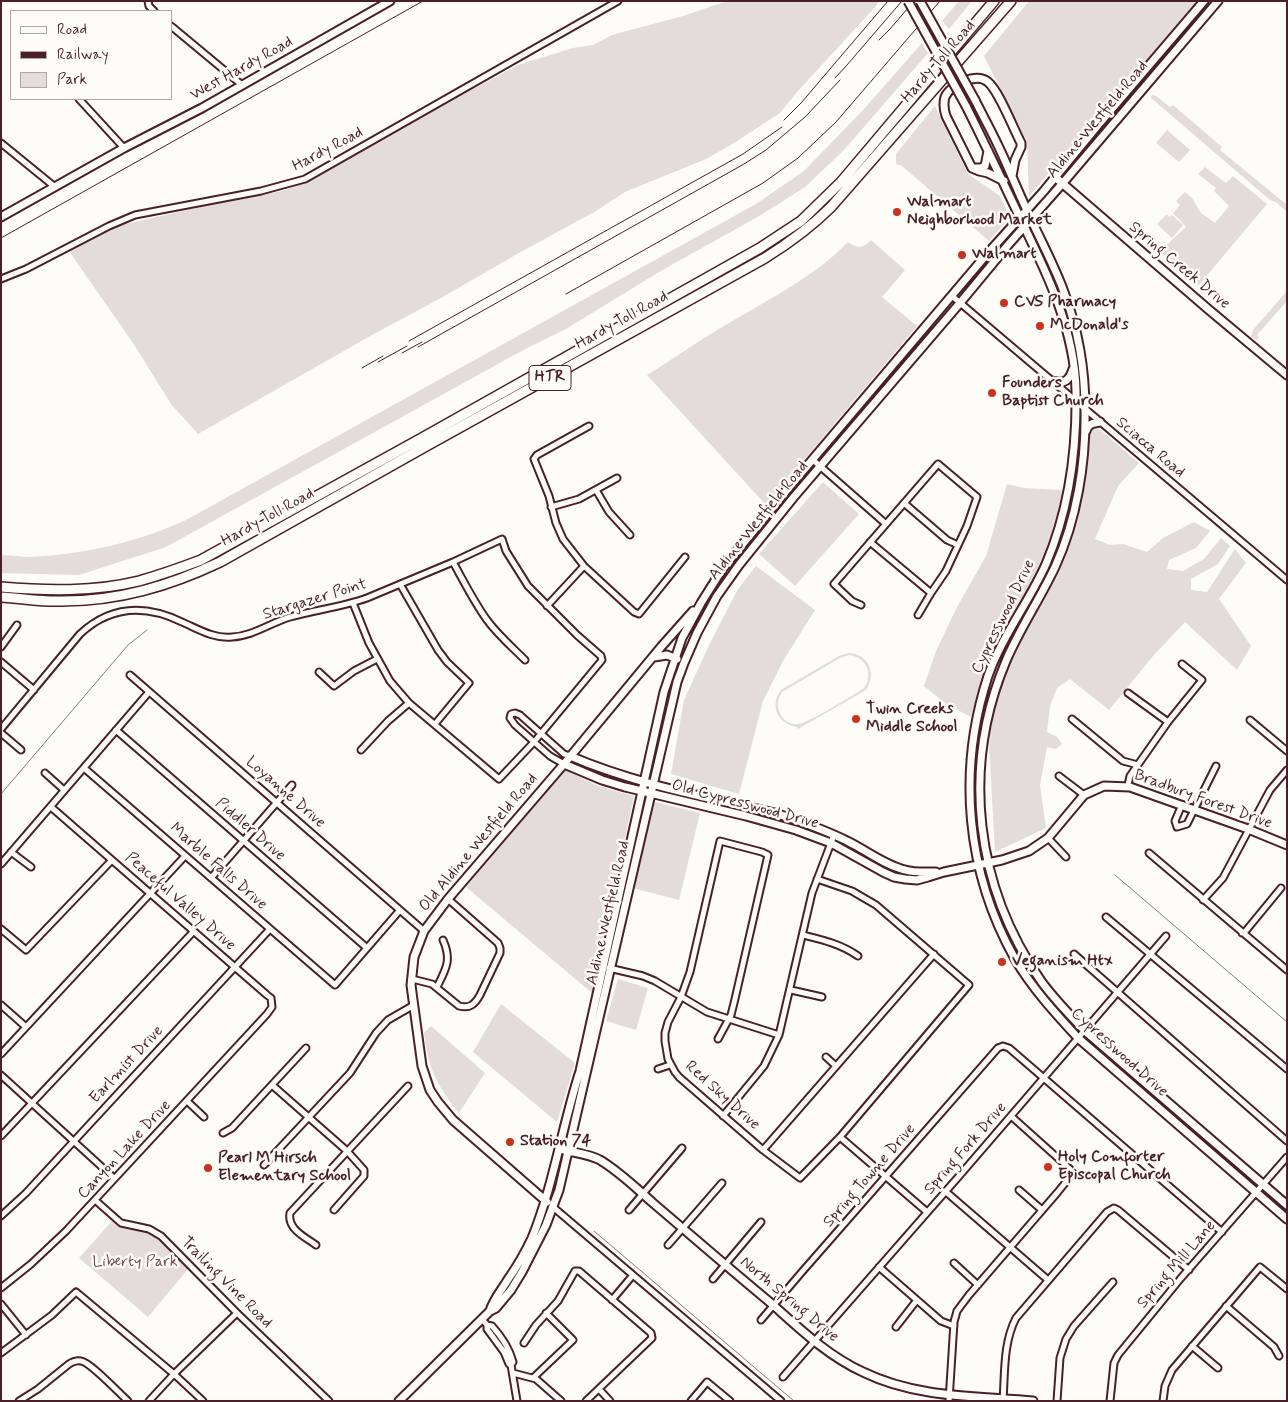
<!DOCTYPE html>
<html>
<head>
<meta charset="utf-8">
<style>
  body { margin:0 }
  #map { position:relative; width:1288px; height:1402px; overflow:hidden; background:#fdfcf7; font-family:Mynerve,sans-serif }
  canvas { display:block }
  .frame { position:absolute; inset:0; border:2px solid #4a1f2b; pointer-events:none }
  .legend { position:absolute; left:10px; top:10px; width:162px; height:90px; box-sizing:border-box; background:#fdfcf7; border:1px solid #b5a4a5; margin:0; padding:6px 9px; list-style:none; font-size:15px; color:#4a1f2b }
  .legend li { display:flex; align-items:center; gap:10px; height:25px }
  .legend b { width:25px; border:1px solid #b5a4a5 }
</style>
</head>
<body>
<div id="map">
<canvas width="1288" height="1402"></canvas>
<div class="frame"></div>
<ul class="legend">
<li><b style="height:6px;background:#fdfcf7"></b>Road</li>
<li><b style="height:6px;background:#4a1f2b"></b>Railway</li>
<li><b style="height:14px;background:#e3dcda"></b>Park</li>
</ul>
</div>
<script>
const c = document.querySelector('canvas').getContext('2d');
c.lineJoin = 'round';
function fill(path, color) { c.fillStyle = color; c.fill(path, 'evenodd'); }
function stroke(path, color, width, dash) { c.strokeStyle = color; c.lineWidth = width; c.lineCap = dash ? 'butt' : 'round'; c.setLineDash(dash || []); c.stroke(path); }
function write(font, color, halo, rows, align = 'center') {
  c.font = font + ' Mynerve,sans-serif'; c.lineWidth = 5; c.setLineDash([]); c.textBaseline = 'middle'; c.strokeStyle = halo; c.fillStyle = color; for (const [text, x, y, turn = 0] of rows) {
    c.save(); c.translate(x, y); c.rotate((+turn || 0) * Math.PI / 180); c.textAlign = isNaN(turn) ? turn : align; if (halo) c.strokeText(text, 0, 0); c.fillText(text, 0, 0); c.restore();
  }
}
fill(new Path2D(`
  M729,1H878L877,5L797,92L780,113L734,143L706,159L625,192L596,211L517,254L441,298L372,335L198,434L171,404L135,346L71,254V248L121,225L228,201L283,191L308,182L439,107L518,65L573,48L593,45L612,35L683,16L718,4Z
  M959,1H972L949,29L942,21Z
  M1029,1H1197L1029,196L1027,142L984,56Z
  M922,43L928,53L844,150L805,187L761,215L659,272L566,329L527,348L166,547L79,575L1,573V555C11,555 22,557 32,557C86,554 138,542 186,520L756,204L804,171L864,109Z
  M1152,95L1156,96L1170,107L1173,105L1222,147L1220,150L1287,205V212L1276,202L1270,200L1151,98Z
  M935,106L968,174L1000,196L1010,217L989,241L902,166L896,164V154Z
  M1167,130L1190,150L1179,162L1156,143Z
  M1205,167L1226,183L1233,176L1267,204L1198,286L1160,251L1186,227L1173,213L1180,205L1176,201L1185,192L1192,198L1201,213L1215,223L1229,206L1214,191L1216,188L1198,174Z
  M1167,214L1169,217L1172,215L1183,225L1172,238L1157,224Z
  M871,240L905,270L882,297L917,326L766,505L647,375C673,359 698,341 724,326C767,300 813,278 848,242C857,248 863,249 871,240Z
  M1287,291V301L1257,335L1259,337L1257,340L1251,337L1253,330Z
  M1098,428L1139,463L1118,486L1095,539L1110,545L1123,544L1147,552L1163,538L1194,522L1210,531L1196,548L1169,560L1167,569L1183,571L1204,559L1221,538L1230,546L1218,564L1191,579V590L1207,592L1235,549L1246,563L1219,599L1251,646L1237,670L1185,622L1153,656L1109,710L1070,679L1057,688L1050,706L1047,732L1057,737L1062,744L1056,749L1047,747L1040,785L1046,828L995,852L989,743L993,717L1003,683L1011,663L1020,643L1060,569L1067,548L1079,510L1083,489L1089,437L1093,429Z
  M823,482L859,514L795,586L759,554Z
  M1007,484L1024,488L1062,490C1058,515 1050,540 1040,563C1024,597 1003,628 988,662C981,679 977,698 971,717L946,704L924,686L936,651L956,609L986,556Z
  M756,566L815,610L783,661L763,701L739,794L671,774L684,700L710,643L738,589Z
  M849,653C869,654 877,674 866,690L798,729L797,727C778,724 769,706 781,690L839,656ZM849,655C866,657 874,674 864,688C856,694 807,723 799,724C791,725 783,721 780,713C776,706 778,698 782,692L840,658Z
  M565,770L598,786L634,796L592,993L466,887Z
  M655,802L700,813L679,900L633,888Z
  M618,979L648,988L636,1030L606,1021Z
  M501,1004L575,1063L557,1122L473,1052Z
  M431,1026L485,1073L459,1113C437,1086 428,1068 424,1033Z
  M112,1221C126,1229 137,1227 150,1233C164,1240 177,1258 188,1269L148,1317L79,1258Z`), '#e3dcda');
stroke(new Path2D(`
  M1,794L128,645L147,630
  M1115,875L1287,1022
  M594,1231L794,1401`), '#91777b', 1);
const street = new Path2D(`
  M148,1L149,6L154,11
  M171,26L242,85
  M79,99L124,148
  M1,143L55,187
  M1,279L26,269L109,226L135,215L261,191L305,179L618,1
  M952,296L1287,580
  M589,426L537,455L534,459L549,496L556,523L563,539L584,566L634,612L639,614L685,557
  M813,460L886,524
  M596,490L609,512L630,535
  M904,503L947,540L958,545
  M551,507L579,499L617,478
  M870,542L931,593
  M453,562C464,582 474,602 487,620C498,635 512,647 525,660
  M400,584L438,650L447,662L469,683L435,724
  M861,605L852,601L834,584L938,464L977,497L967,526L946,571L931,593L918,615
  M547,606L584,566
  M1,647L17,625
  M1,662L34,690
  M319,672L334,686L354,671L377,659
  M130,675L424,931
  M1128,693L1168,722
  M1072,719L1123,761L1138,765
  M1250,720L1287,751
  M1,729L80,634C110,606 145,604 182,622C198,629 214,639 232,637C253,636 270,623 290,617C315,610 342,607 367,598L453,562L502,539L506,551L528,586L577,635L601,656L602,660L534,742L499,779L409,703L390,681L369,643L353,603
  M116,730L367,948
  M1,733L21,750
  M361,750L388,721L409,703
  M564,764L550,756L515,725L510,718L511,714L515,713L520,715L564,754L570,756
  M84,768L335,985L400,910
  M45,773L64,790
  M1059,776L1084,795
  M1130,787L1128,785L1130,776L1168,722L1202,680L1182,664
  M1183,805L1181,807L1175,821L1177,827L1187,824L1216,766
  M1048,838L1066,857
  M11,852L31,867
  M1149,853L1287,970
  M1,864L149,692
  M211,878L292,785
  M1203,900L1223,878L1270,790L1287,770
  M1106,917L1287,1069
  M1,929L26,950L112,860
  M1242,933H1244L1281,888
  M803,935C823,940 841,944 858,956
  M1074,954L1287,1141
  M609,968L643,976L655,981L707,1012L779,1035
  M412,979L432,984L459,1006C470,1009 475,1004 480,995L500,953V948L498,943L448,899
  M437,987C446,969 452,960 443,940
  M791,990L822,997
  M1,1005L26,1027
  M718,1039L731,1015L735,999L768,855L762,852L720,841L690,972L681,997L668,1022L665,1033V1041L668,1059L675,1072L679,1077L763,1150L800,1178L840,1137L969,985L876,905L852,891L817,879
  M1,1054L185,856
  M826,1057L836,1066
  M658,1069L670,1065
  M1,1075L114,1178
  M272,1085L347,1151L364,1170V1176L334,1210
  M187,1101L204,1117
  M723,1116L764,1066L779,1035L812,893L834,835
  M223,1133L232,1128L306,1048
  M1,1136L194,931
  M840,1137L927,1212
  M763,1150L934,954
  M264,1165L350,1073L376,1033L388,1020L414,1005
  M1019,1190L1042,1210
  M945,1191L1048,1280
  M95,1200L121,1223L149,1229L161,1236L237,1313L329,1401
  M553,1207L781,1401
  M629,1210L682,1148
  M1,1216L26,1193L270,929
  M316,1245C305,1237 287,1229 290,1213L408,1086
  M668,1245L722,1183
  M954,1263L978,1285
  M879,1267L941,1321L954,1326
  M713,1279L761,1222
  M1,1288L31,1264L66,1231L267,1014L272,1007L271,998L267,995L51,807
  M612,1300L633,1275
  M1,1304L26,1335
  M1226,1306L1274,1347L1279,1356
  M482,1319L487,1325V1329L504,1352L509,1364L511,1365
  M761,1320L801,1273L998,1048L1003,1046L1009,1048L1222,1232
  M487,1325L492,1326C502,1337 509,1347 513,1362L511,1365L517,1401
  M896,1327L917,1300
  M524,1343L536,1325L558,1301L575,1271H579L651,1333L652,1338L586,1401
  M1192,1346L1218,1368
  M1,1353L52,1315L76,1292L174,1374L203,1401
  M513,1373L536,1379L561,1401
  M783,1377L960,1175L1166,936
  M533,1378L573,1340L546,1313
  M599,1389L610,1401
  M1003,1400C1005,1373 1003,1343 1016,1318L1107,1212L1114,1208L1118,1210L1189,1270
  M19,1401L38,1389L69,1364C72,1362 76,1360 81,1361C90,1362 119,1393 128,1401
  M149,1401L174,1374L237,1313
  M691,1401L707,1382L730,1401
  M949,1401L954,1322L957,1311L969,1295L1057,1193L1070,1177L1071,1172L1070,1169L1011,1116
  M1057,1401L1060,1358L1066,1339L1074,1326L1113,1282
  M1110,1401L1114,1363L1118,1355L1181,1278L1287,1157
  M1163,1401L1165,1386L1172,1370L1260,1267L1287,1289`);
const secondary = new Path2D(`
  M975,100C984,118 994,136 1002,154C1012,176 1021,198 1031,219C1042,243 1055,267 1064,292C1078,329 1085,371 1085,410C1086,462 1077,519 1055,567C1040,599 1020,628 1006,661C961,768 975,886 1041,981C1054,999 1069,1014 1084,1030L1287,1205
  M966,106C985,144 1003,182 1021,220C1047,273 1075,331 1076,391C1077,450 1069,510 1046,564C1029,602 1002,636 988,676C957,771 966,872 1015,959C1032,988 1055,1013 1078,1038L1287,1219
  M974,168H981L985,166L988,151
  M1055,177L1208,309L1287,375
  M1004,181L988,173L979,171L972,168L946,116C944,110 943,104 945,97C950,85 976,72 988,82C999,91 1013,128 1021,143V147L1015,160L1012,176
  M1,217L124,148L202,108L390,1
  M1052,381C1065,384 1069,381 1073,369
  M1086,431C1088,424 1093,423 1100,422
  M654,657L667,655L677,659
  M570,756C635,784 706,797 775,813C799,821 824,829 847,841C866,850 884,865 905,870C915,873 926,872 936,872
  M564,764L602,780L625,787L746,816L796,830L831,843L883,872L894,877L905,879L917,880L928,877L944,872L1002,860L1029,851L1048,838L1084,795L1104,786L1130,787L1248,829L1287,845
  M564,1150C576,1153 589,1154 600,1160C620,1172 636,1188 653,1203C693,1237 732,1271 772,1304C800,1329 828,1356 863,1372C916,1398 976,1396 1033,1401
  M547,1202L453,1120L438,1102L430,1090L422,1066L413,1000L411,985L414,957L424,931L448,899L564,764L661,647L693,611
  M490,1311C493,1300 501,1291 507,1281C516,1268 525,1253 532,1238C554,1184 562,1126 580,1071L664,692L682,638L701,603L723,568L790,486L987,254L1043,192L1098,125L1204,1
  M399,1401L490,1311L496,1308L511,1290L522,1272L546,1225L559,1190L677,682L684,663L697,633L717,596L739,565L793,498L960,303L1008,245L1062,184L1218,1`);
const highway = new Path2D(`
  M1,587C47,591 94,592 139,581C160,575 180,568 201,560L422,438L760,248L801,221L841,182L994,1
  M1,597C21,598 42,602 62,601C119,601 169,586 220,562L428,445L765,258C789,243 811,227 831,207L1011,1`);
stroke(street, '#4a1f2b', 9);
stroke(secondary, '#4a1f2b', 11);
stroke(highway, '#4a1f2b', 12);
stroke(street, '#fdfcf7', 5);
stroke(secondary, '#fdfcf7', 7);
stroke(highway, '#fdfcf7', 9);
stroke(new Path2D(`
  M923,4L925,1
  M879,40L890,29L914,1
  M835,78L847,65L902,1
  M784,120L801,103L888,1
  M1,238L423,1
  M566,294L763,183L798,158L836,122L940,1
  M409,341L743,154L782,127
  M418,347L744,164L766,150L805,117L840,80
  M402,353L422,342
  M378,362L407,346
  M362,368L383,356`), '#4a1f2b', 1);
const secondaryBridge = new Path2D(`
  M908,1L966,106
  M920,1L975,100`);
stroke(secondaryBridge, '#4a1f2b', 11, []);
stroke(secondaryBridge, '#fdfcf7', 7);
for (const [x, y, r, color] of [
  [897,212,5,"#c8321e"],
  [962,255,5,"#c8321e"],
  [1004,303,5,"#c8321e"],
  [1040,326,5,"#c8321e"],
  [992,393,5,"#c8321e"],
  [856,719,5,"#c8321e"],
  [1002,962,5,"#c8321e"],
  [510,1142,5,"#c8321e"],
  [1048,1167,5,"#c8321e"],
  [208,1168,5,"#c8321e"]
]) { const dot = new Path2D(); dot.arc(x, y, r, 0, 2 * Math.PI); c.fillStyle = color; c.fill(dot); stroke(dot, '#fdfcf7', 2); }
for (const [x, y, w] of [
  [550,378,42]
]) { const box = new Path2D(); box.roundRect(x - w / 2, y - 12.5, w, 25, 4); c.fillStyle = '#fdfcf7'; c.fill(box); stroke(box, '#4a1f2b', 1); }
write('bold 15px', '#4a1f2b', null, [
  ["HTR",550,378]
]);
write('16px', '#4a1f2b', '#fdfcf7', [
  ["Hardy Toll Road",939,62,-49],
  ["West Hardy Road",242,69,-29],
  ["Aldine Westfield Road",1098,120,-50],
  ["Hardy Road",328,150,-28],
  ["Spring Creek Drive",1179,266,40],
  ["Hardy Toll Road",622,321,-29],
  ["Sciacca Road",1150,448,40],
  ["Hardy Toll Road",268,518,-29],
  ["Aldine Westfield Road",759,521,-51],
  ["Stargazer Point",315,600,-17],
  ["Cypresswood Drive",1004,617,-64],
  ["Loyanne Drive",285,793,41],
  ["Bradbury Forest Drive",1203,800,20],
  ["Old Cypresswood Drive",745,805,15],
  ["Piddler Drive",250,830,41],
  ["Old Aldine Westfield Road",479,843,-50],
  ["Marble Falls Drive",218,867,41],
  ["Peaceful Valley Drive",180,902,41],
  ["Aldine Westfield Road",609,913,-77],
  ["Cypresswood Drive",1119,1053,42],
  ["Earlmist Drive",127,1065,-47],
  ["Red Sky Drive",722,1096,42],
  ["Spring Fork Drive",966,1149,-49],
  ["Canyon Lake Drive",125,1150,-47],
  ["Spring Towne Drive",870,1176,-49],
  ["Spring Mill Lane",1177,1265,-49],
  ["Trailing Vine Road",226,1283,45],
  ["North Spring Drive",789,1300,40]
]);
write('bold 16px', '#4a1f2b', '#fdfcf7', [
  ["Walmart",907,203],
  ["Neighborhood Market",907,221],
  ["Walmart",972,255],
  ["CVS Pharmacy",1014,303],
  ["McDonald's",1050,326],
  ["Founders",1002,384],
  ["Baptist Church",1002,402],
  ["Twin Creeks",866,710],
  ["Middle School",866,728],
  ["Veganism Htx",1012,962],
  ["Station 74",520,1142],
  ["Holy Comforter",1058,1158],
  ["Episcopal Church",1058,1176],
  ["Pearl M Hirsch",218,1159],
  ["Elementary School",218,1177]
], 'left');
write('16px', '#704e57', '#fdfcf7', [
  ["Liberty Park",135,1263]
]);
</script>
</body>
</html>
